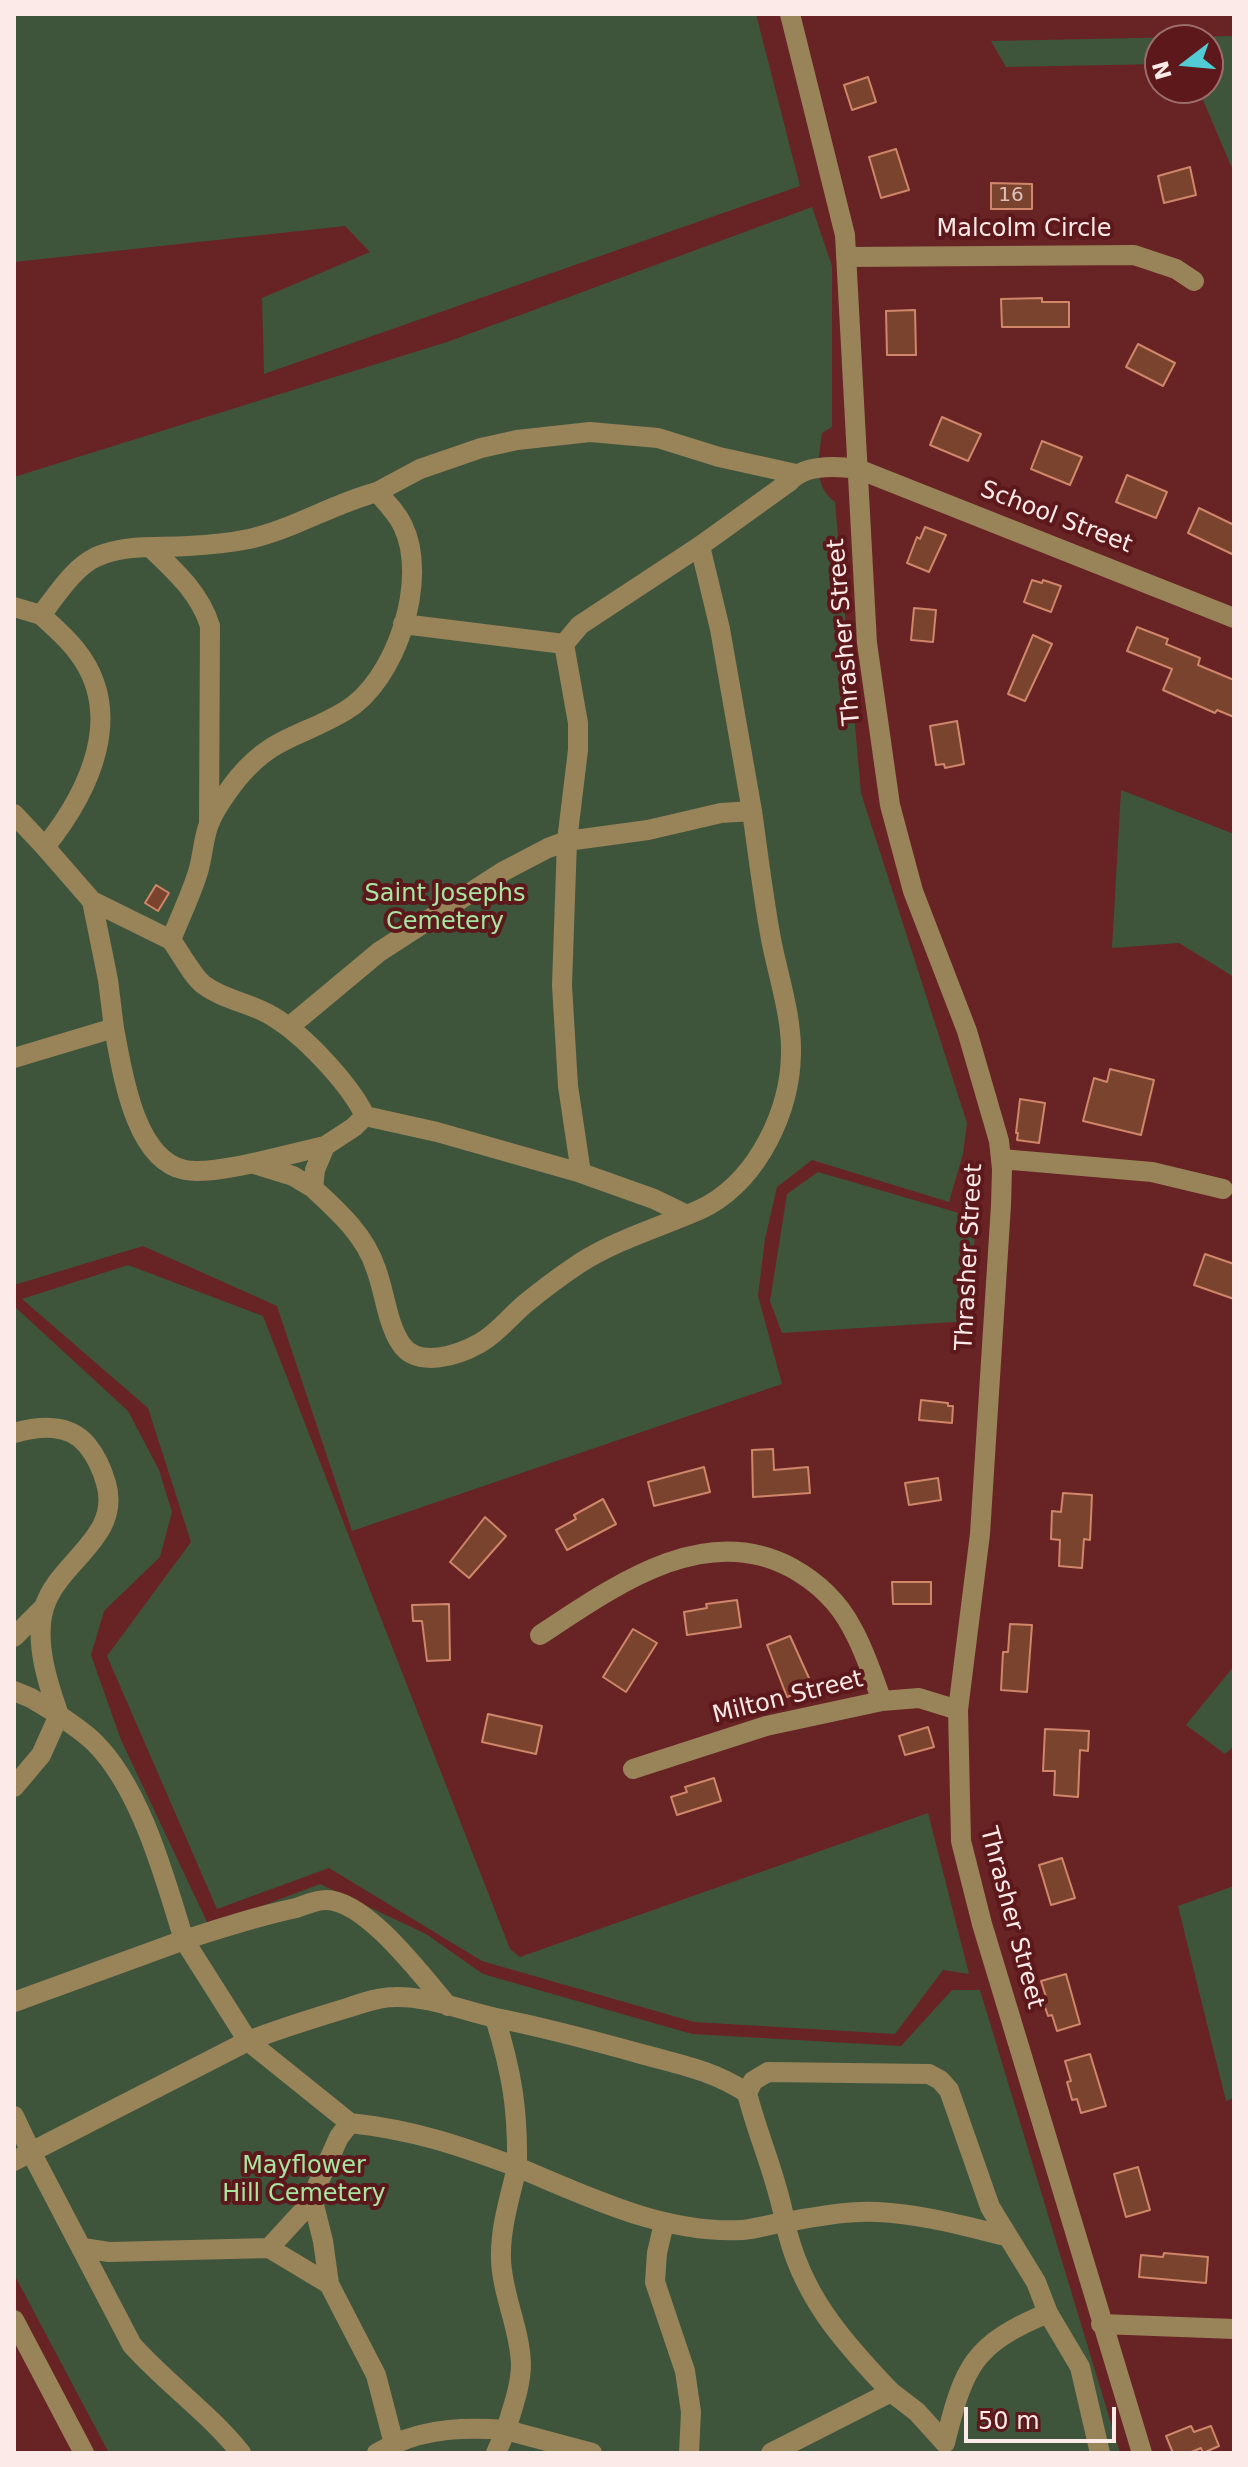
<!DOCTYPE html>
<html>
<head>
<meta charset="utf-8">
<style>
  body { margin:0 }
  #map { position:relative; width:1248px; height:2467px; overflow:hidden; background:#682325; font-family:"DejaVu Sans",sans-serif }
  canvas { display:block }
  .frame { position:absolute; inset:0; border:16px solid #fceae8; pointer-events:none }
  .north { position:absolute; left:1144px; top:24px; width:80px; height:80px; box-sizing:border-box; background:#5c181b; border:2px solid #9c6c6d; border-radius:50%; rotate:254deg; font-size:22px; font-weight:700; line-height:32px; text-align:center; color:#fceae8 }
  .north::after { content:''; display:block; margin:auto; width:28px; height:36px; background:#51ccd5; clip-path:polygon(50% 0,100% 100%,50% 72%,0 100%) }
  .scale { position:absolute; left:964px; top:2407px; width:152px; height:36px; box-sizing:border-box; border:4px solid #fceae8; border-top:0; padding-left:10px; font-size:24px; line-height:28px; white-space:nowrap; color:#fceae8; -webkit-text-stroke:6px #5c181b; paint-order:stroke }
</style>
</head>
<body>
<div id="map">
<canvas width="1248" height="2467"></canvas>
<div class="frame"></div>
<div class="north">N</div>
<div class="scale">50 m</div>
</div>
<script>
const c = document.querySelector('canvas').getContext('2d');
c.lineJoin = 'round';
function fill(path, color) { c.fillStyle = color; c.fill(path, 'evenodd'); }
function stroke(path, color, width, dash) { c.strokeStyle = color; c.lineWidth = width; c.lineCap = dash ? 'butt' : 'round'; c.setLineDash(dash || []); c.stroke(path); }
function write(font, color, halo, rows, align = 'center') {
  c.font = font + ' "DejaVu Sans",sans-serif'; c.lineWidth = 8; c.setLineDash([]); c.textBaseline = 'middle'; c.strokeStyle = halo; c.fillStyle = color; for (const [text, x, y, turn = 0] of rows) {
    c.save(); c.translate(x, y); c.rotate((+turn || 0) * Math.PI / 180); c.textAlign = isNaN(turn) ? turn : align; if (halo) c.strokeText(text, 0, 0); c.fillText(text, 0, 0); c.restore();
  }
}
fill(new Path2D(`
  M14,14H756L800,186L264,374L262,298L370,252L345,226L14,262Z
  M1234,36V173L1198,88H1208V40H1160V64L1006,67L991,41Z
  M812,207L832,266V427L822,433C819,458 812,485 835,502L861,793L967,1123L963,1154L949,1202L812,1160L777,1187L765,1239L758,1296L782,1384L352,1531L277,1306L143,1246L14,1285V477L450,341Z
  M1121,790L1234,834V977L1179,943L1112,948Z
  M818,1172L976,1218L969,1321L782,1333L770,1301L787,1194Z
  M128,1265L263,1316L510,1949L520,1957L928,1813L969,1974L943,1970L895,2034L694,2022L482,1961L329,1868L217,1909L107,1656L191,1542L148,1408L22,1299Z
  M14,1306L128,1411L159,1470L172,1512L160,1557L104,1611L91,1655L121,1740L209,1926L320,1884L426,1934L483,1974L692,2034L901,2046L952,1990H980L1120,2453H109L14,2274Z
  M1234,1666V1746L1225,1754L1186,1725Z
  M1234,1886V2098L1226,2101L1178,1906Z`), '#3e553c');
const building = new Path2D(`
  M868,77L876,102L852,110L844,85Z
  M896,149L909,190L881,198L869,157Z
  M1190,167L1196,195L1164,203L1158,176Z
  M991,183L1032,184V209H991Z
  M1042,298V302H1069V327H1002L1001,299Z
  M915,310L916,355H887L886,311Z
  M1138,344L1175,363L1163,386L1126,367Z
  M942,417L981,434L968,461L930,445Z
  M1042,441L1082,457L1070,485L1031,469Z
  M1127,475L1167,492L1156,518L1116,502Z
  M1199,508L1234,525V555L1188,533Z
  M925,527L946,535L929,572L907,563L917,537L920,539Z
  M1032,580L1042,583L1043,580L1061,586L1051,612L1024,602Z
  M914,608L936,610L933,642L911,640Z
  M1137,627L1168,639L1166,644L1200,658L1198,665L1234,680V717L1217,710L1215,713L1163,690L1172,669L1127,651Z
  M1033,635L1052,644L1025,701L1008,694Z
  M957,721L964,764L945,768L944,764L936,765L930,726Z
  M156,885L169,893L158,911L145,903Z
  M1110,1069L1154,1080L1141,1135L1083,1121L1094,1078L1107,1082Z
  M1020,1099L1045,1103L1039,1143L1017,1140L1018,1133H1016Z
  M1205,1254L1234,1264V1299L1194,1285Z
  M921,1400L948,1403V1406H953L952,1423L919,1420Z
  M773,1449L774,1470L808,1467L810,1493L753,1497L752,1450Z
  M704,1467L710,1492L654,1506L648,1482Z
  M938,1478L941,1500L909,1505L905,1483Z
  M1063,1493L1092,1495L1090,1540L1084,1539L1082,1568L1059,1566L1060,1540L1051,1539L1052,1511L1061,1512Z
  M603,1499L616,1524L567,1550L556,1530L576,1519L574,1515Z
  M485,1517L506,1536L469,1578L450,1562Z
  M892,1582H931V1604H893Z
  M737,1600L741,1627L687,1635L684,1612L707,1608L706,1604Z
  M449,1604L450,1660L427,1661L422,1621H413L412,1605Z
  M1010,1624L1032,1625L1027,1692L1001,1690L1003,1652H1008Z
  M633,1629L657,1643L626,1692L603,1677Z
  M790,1636L813,1687L787,1697L767,1645Z
  M488,1714L542,1726L536,1754L482,1742Z
  M928,1727L934,1747L905,1755L899,1736Z
  M1045,1729L1089,1731L1088,1751L1080,1750L1078,1797L1054,1795L1055,1771H1043Z
  M714,1778L721,1801L677,1815L671,1797L687,1792L685,1787Z
  M1062,1858L1075,1898L1051,1905L1039,1865Z
  M1066,1974L1080,2024L1057,2031L1052,2015L1048,2016L1042,1998L1046,1997L1041,1981Z
  M1090,2054L1106,2106L1081,2113L1077,2099L1072,2100L1067,2082L1071,2081L1065,2061Z
  M1138,2167L1150,2210L1126,2217L1114,2174Z
  M1164,2253L1208,2257L1206,2283L1139,2277L1141,2255L1163,2257Z
  M1191,2426L1194,2432L1211,2426L1219,2446L1203,2453L1201,2448L1189,2453H1173L1166,2436Z`);
fill(building, '#7a432e');
stroke(building, '#cf8669', 2);
stroke(new Path2D(`
  M790,14L845,235L867,643L890,805L913,891L967,1031L999,1141L1002,1169L1001,1205L980,1534L958,1710L961,1841L982,1924L1142,2453
  M847,257L1134,255L1176,269L1194,281
  M377,492L420,469L481,448L517,440L590,432L658,438L719,457L796,474
  M700,546L720,629L752,811
  M151,548C175,571 200,593 210,626L209,824
  M14,607L41,615
  M403,624L564,644L580,625L700,546L789,482C804,464 837,466 858,469L1234,618
  M14,814L45,847
  M171,940C180,952 193,977 204,985C224,1000 251,1003 272,1016C303,1034 350,1084 365,1116L354,1127L325,1146
  M289,1027L379,952L504,871L548,848L567,841L648,830L721,813L752,811C758,853 763,896 771,939C778,976 792,1016 791,1054C790,1111 759,1176 709,1205C702,1209 694,1212 687,1215
  M114,1028C122,1070 134,1160 185,1170C215,1176 292,1153 325,1146L315,1170L313,1188C338,1211 365,1235 376,1269C385,1293 387,1323 401,1344C418,1369 459,1355 480,1343C498,1333 510,1316 526,1303C543,1289 562,1275 580,1263C613,1242 651,1230 687,1215L654,1199L581,1173L568,1086L562,985L567,841L578,750V723L564,644
  M14,1058L114,1028L108,980L92,901L45,847C89,792 127,714 76,650C66,637 53,626 41,615C56,596 73,568 96,557C125,544 157,548 188,546C208,545 229,543 249,539C294,529 332,504 377,492C387,503 397,513 403,526C429,580 396,681 345,711C302,737 274,735 238,778C227,792 215,808 209,824C203,839 203,856 198,872C191,895 180,917 171,940L92,901
  M365,1116L437,1132L581,1173
  M1001,1159L1152,1172L1223,1189
  M254,1164L293,1176L313,1188
  M14,1433C40,1426 69,1423 87,1445C96,1456 102,1469 106,1483C122,1538 58,1561 44,1608C34,1642 48,1684 59,1715
  M540,1635C613,1587 704,1520 792,1568C817,1582 839,1603 852,1628C865,1651 873,1677 882,1701
  M14,1637L44,1607
  M14,1691L31,1698L59,1715
  M633,1769L766,1726L882,1701L919,1698L958,1710
  M14,1787L41,1755L59,1715C71,1724 84,1732 94,1742C141,1788 165,1879 184,1940L14,2002
  M448,2006C423,1977 366,1900 326,1900C316,1900 305,1905 296,1908C258,1916 221,1928 184,1940L248,2041C281,2028 314,2018 347,2008C362,2003 379,1997 395,1997C429,1996 463,2011 496,2018C547,2028 595,2041 645,2055C682,2065 714,2071 747,2093L753,2081L768,2072L929,2074L940,2080L949,2090L990,2207L1036,2282L1048,2313C973,2344 964,2366 945,2443L917,2412L891,2392L771,2453
  M14,2116L31,2152L248,2041L350,2123
  M14,2161L31,2152L132,2345C166,2383 209,2413 241,2453
  M312,2197L339,2137L350,2123C414,2130 458,2145 517,2167C518,2109 512,2073 495,2018
  M664,2223L657,2253L655,2282L685,2371L691,2412L689,2453
  M83,2248L109,2252L269,2248
  M329,2284L269,2248L304,2210L312,2197L323,2241L329,2284L376,2375L394,2444C430,2428 467,2427 506,2430L496,2453
  M1048,2313L1080,2367L1100,2453
  M14,2320L84,2453
  M1101,2324L1234,2329
  M891,2392C841,2340 800,2293 785,2222C816,2217 847,2210 878,2212C921,2214 964,2226 1006,2236
  M377,2453L394,2444L392,2453
  M592,2453L506,2430C512,2409 521,2386 521,2364C520,2328 502,2295 501,2259C500,2228 510,2197 517,2167C589,2197 663,2234 742,2230C756,2229 771,2224 785,2222C777,2177 758,2137 747,2093`), '#998359', 20);
write('20px', '#dcc0ba', null, [
  ["16",1011,196]
]);
write('24px', '#fceae8', '#5c181b', [
  ["Malcolm Circle",1024,230],
  ["School Street",1056,518,21],
  ["Thrasher Street",845,632,-95],
  ["Thrasher Street",970,1257,-87],
  ["Milton Street",788,1698,-14],
  ["Thrasher Street",1011,1918,75]
]);
write('24px', '#a7e5a0', '#5c181b', [
  ["Saint Josephs",445,895],
  ["Cemetery",445,923],
  ["Mayflower",304,2167],
  ["Hill Cemetery",304,2195]
]);
</script>
</body>
</html>
